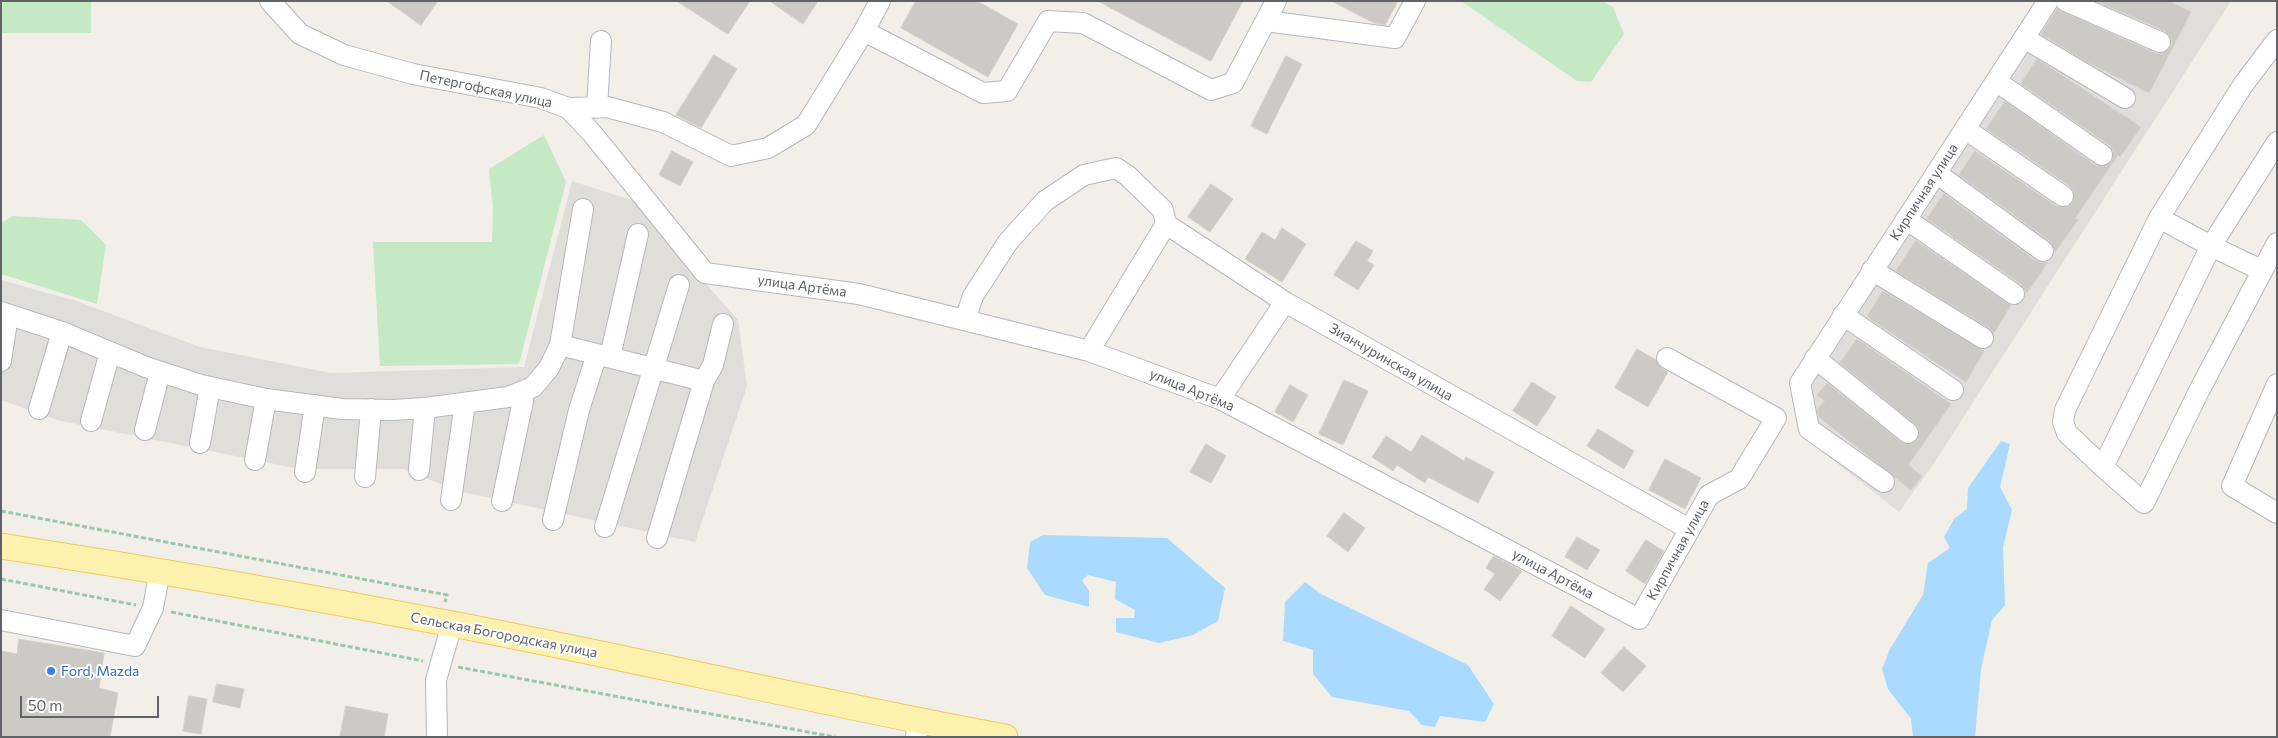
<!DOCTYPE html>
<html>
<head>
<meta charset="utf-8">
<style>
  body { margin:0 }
  #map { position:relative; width:2278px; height:738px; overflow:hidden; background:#f1efe8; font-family:Commissioner,sans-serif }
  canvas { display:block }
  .frame { position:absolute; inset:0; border:2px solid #5f6368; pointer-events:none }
  .scale { position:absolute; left:20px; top:696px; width:139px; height:22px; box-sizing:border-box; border:2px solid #5f6368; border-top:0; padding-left:6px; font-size:15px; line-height:18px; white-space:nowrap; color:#5f6368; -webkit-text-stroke:4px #fff; paint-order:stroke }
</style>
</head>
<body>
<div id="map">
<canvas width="2278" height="738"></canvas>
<div class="frame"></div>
<div class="scale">50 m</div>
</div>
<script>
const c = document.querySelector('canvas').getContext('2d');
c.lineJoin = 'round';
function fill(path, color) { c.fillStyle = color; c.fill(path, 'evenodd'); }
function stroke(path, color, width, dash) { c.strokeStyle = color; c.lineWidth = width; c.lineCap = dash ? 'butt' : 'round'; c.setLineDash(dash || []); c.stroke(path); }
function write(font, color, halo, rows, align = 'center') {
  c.font = font + ' Commissioner,sans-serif'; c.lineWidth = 4; c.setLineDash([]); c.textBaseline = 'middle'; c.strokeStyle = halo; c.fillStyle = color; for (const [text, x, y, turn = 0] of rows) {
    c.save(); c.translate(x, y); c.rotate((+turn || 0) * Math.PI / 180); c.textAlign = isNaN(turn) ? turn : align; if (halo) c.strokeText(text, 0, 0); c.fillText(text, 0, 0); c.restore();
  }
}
fill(new Path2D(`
  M2048,1H2231L1934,463L1899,512L1832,459L1800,383Z
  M572,181L632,200L738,320L747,386L695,542L458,491L403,469H300L61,421L1,400V280L76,301L200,347L331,373L524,367Z`), '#e0deda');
fill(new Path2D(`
  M1,1H91V33H1Z
  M1461,1H1602L1613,7L1624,34L1591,82L1577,81Z
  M544,135L566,182L519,364L380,366L373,242H492L493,209L489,169Z
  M13,216L81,220L106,245L97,304L1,274V223Z`), '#c5e8c5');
fill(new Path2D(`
  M2001,441L2010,444L2000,487L2012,510L2003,547L2005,605L1992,620L1981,669L1975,737H1913L1911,719L1888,689L1882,669L1890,649L1923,595L1928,563L1950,548L1944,537L1954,519L1967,509L1968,488Z
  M1043,535L1167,538L1225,588L1218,621L1193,635L1159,643L1116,632V618H1134L1135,610L1115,599L1116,582L1088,575L1082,580L1089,591V607L1045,595L1027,568L1030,542Z
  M1305,582L1321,594L1468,665L1494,704L1485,722L1440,716L1435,727L1422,725L1409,711L1332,697L1313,674V650L1283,641L1285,602Z`), '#aadaff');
const building = new Path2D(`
  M387,1H438L421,25Z
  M677,1H750L728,34Z
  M770,1H818L803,24Z
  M916,1H977L1018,24L988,77L901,28Z
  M1098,1H1243L1211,61Z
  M1332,1H1398L1385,25L1374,23Z
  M2096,1H2168L2191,12L2149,93L2089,63L2041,34L2057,9L2155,53L2162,54L2171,47L2172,40L2165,31Z
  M714,55L737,69L701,128L676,115Z
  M1286,56L1302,64L1267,134L1251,126Z
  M2037,59L2141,127L2120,157L2118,155L2075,218L2078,220L2055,252L2050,241L1959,175L1975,151L2056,206L2068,207L2073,202L2074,191L2070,186L1986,129L2005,101L2095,165L2107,166L2112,161L2113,150L2109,145L2021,84Z
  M672,151L693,162L680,186L659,175Z
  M1211,184L1233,199L1210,232L1188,217Z
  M1944,194L2036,261L2042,263L2048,262L2027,293L2021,284L1927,219Z
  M1282,228L1306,244L1282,282L1245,259L1262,232L1275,240Z
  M1356,241L1373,251L1367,261L1374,265L1358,290L1334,275Z
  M1916,241L2011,305L1994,333L1989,328L1896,271Z
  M1883,291L1984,351L1966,382L1867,317Z
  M1857,339L1951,404L1908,465L1922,476L1911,490L1819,417L1817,410L1825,401L1817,395L1827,383L1901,442L1912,444L1918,440L1919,429L1915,424L1840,363Z
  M1637,349L1656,360L1661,368L1668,372L1648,407L1615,388Z
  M1344,380L1368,391L1343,445L1319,434Z
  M1532,382L1556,397L1537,426L1513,411Z
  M1290,385L1308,395L1293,422L1275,412Z
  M1598,429L1634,451L1624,469L1587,446Z
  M1422,435L1464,461L1466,457L1494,472L1478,503L1428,477L1425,483L1397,465L1393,471L1372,457L1386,436L1411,452Z
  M1206,444L1226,456L1211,483L1190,472Z
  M1665,459L1701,478L1685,509L1649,490Z
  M1344,513L1365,528L1348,552L1327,536Z
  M1577,537L1600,550L1587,570L1565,557Z
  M1646,540L1664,551L1645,584L1626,571Z
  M1494,556L1522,571L1500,601L1484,589L1495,574L1486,568Z
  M1571,606L1605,629L1585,658L1552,636Z
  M19,639L104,653L99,688L118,693L110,737H1V651L17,654Z
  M1624,647L1646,666L1623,692L1601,673Z
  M217,684L244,689L240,708L213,702Z
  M189,696L207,699L201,734L183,731Z
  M346,706L388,714L384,737H340Z`);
fill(building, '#cccac5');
stroke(building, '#d6d1c6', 1);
const minor = new Path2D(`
  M270,1L300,34L344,55L413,74L541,98L568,108L591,132L705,273L859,294L1089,351L1220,399L1639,619L1709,495L1739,479L1776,418L1667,358
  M2066,1L2160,42
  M1266,21L1395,38L1415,1
  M864,31L880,1
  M2024,38L2125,98
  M1996,81L2102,155
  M568,108L607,107L663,122L731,156L768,148L806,125L864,31L983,93L1007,91L1048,21L1083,23L1211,90L1233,83L1276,1
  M597,108L601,41
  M1965,129L2063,196
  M1936,173L2043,251
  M2159,218L2243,85L2277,40
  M1906,219L2014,294
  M1872,270L1983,338
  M2261,270L2211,246L2277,142
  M1,312L62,332L146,367L201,385L266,399L342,409L393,410L425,408L508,397L533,387L549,368L560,345L583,209
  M1843,315L1953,390
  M965,320L973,296L1008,242L1045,201L1084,175L1116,168L1128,176L1163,210L1166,224L1285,302L1689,529
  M560,345L704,381L657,538
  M1089,351L1166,224
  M610,357L638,234
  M1815,358L1908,433
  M1,361L8,315
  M704,381L713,365L723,324
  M2277,384L2232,486L2277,513
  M1220,399L1285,302
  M39,409L62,332
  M91,421L110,352
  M145,430L160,372
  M200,443L210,387
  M255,460L266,399
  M2103,467L2067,433L2063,422L2065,410L2159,218L2211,246L2103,467L2144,503L2200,389L2277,243
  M419,470L425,408
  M305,472L315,405
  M365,477L371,409
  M1884,482L1809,429L1800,383L2048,1
  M451,500L465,403
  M502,501L523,401L518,393
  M553,520L579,410L597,354
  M605,527L679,285
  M1,620L135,646L153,608L160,570
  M437,737L436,680L452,624
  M916,737L918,721`);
const major = new Path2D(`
  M1,546C152,569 302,595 452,624C636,659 820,703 1005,737`);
stroke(minor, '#b5b8bc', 22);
stroke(major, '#f2c960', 27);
stroke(new Path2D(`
  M1,511L447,595L445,602
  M1,579L136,605
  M171,612L423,661
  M458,667L835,737`), '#9cc7a9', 3, [5, 2.5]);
stroke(minor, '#fff', 20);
stroke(major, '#fff2af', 25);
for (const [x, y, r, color] of [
  [51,671,5,"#3f7fe0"]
]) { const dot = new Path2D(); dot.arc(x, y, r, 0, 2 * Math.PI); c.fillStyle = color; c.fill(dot); stroke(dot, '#fff', 2); }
write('14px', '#5f6368', '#fff', [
  ["Петергофская улица",486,89,12],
  ["Кирпичная улица",1924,192,-57],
  ["улица Артёма",802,286,8],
  ["Зианчуринская улица",1391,362,30],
  ["улица Артёма",1192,390,22],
  ["Кирпичная улица",1678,550,-61],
  ["улица Артёма",1553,574,28],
  ["Сельская Богородская улица",504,635,11]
]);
write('14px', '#366cbe', '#fff', [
  ["Ford, Mazda",61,671]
], 'left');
</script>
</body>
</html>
